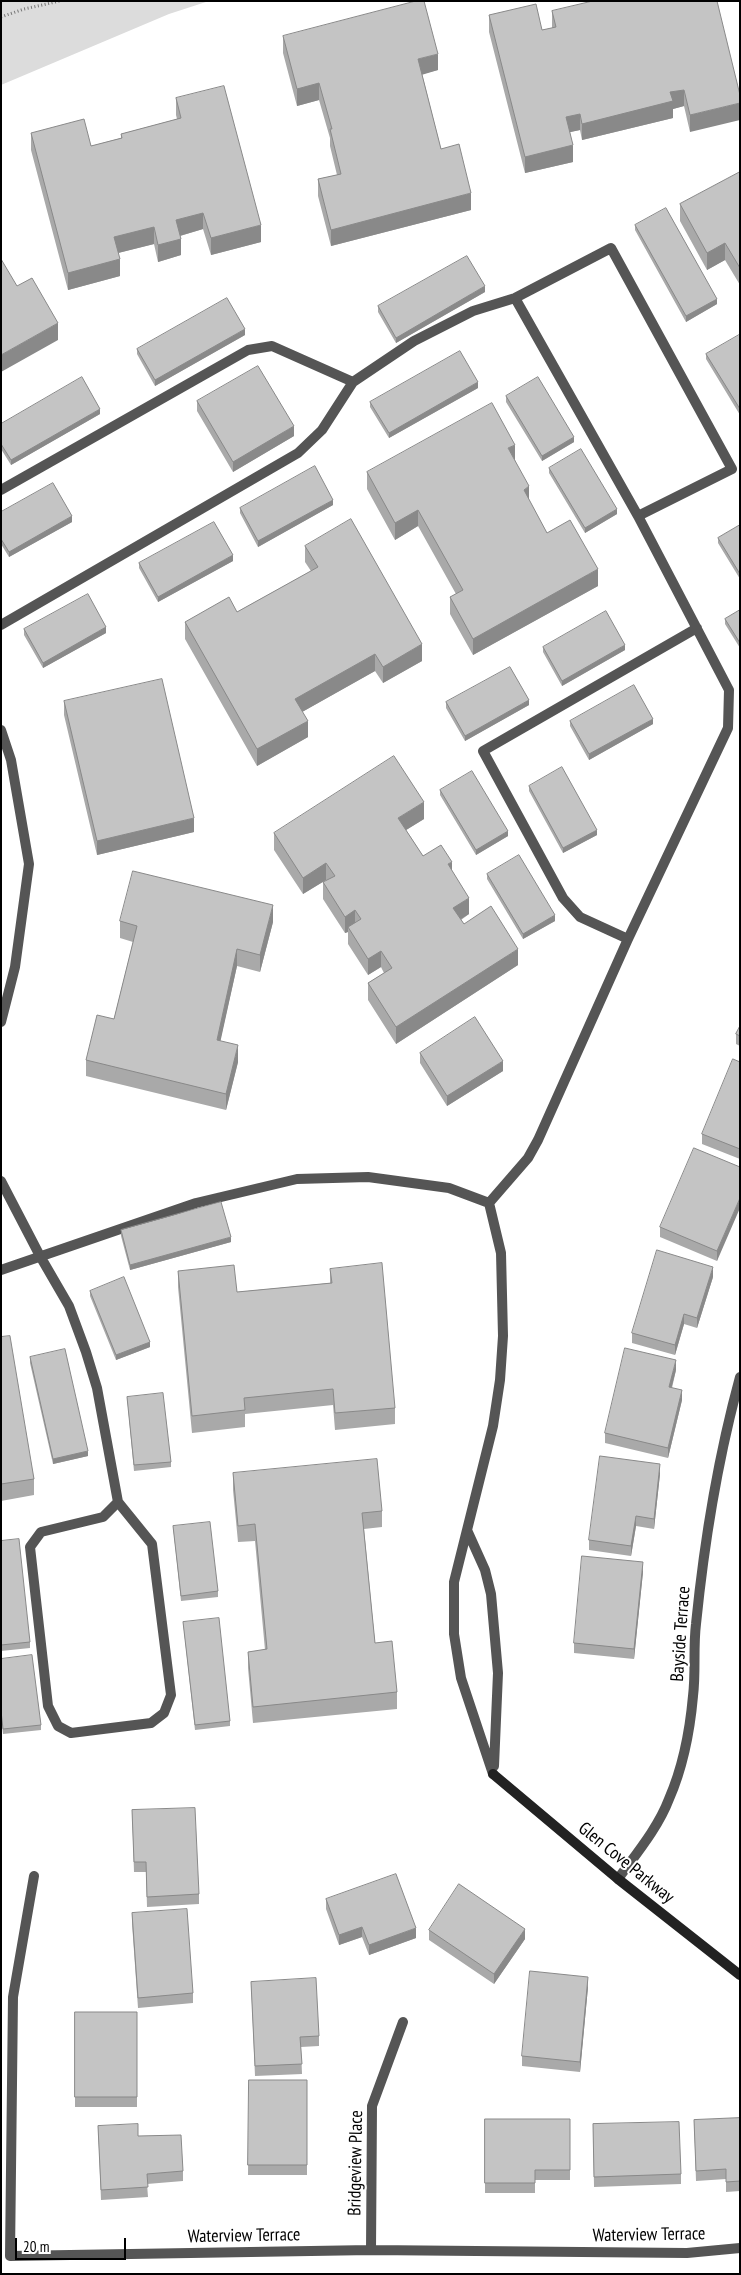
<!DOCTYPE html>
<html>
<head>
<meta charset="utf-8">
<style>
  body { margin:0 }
  #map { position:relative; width:741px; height:2275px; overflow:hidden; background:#fff; font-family:"PT Sans Narrow",sans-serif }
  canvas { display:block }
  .frame { position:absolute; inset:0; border:2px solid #000; pointer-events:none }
  .scale { position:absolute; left:15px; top:2238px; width:111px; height:22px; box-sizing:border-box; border:2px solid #000; border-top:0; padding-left:6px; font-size:15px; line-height:18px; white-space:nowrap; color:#000; -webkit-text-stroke:4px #fff; paint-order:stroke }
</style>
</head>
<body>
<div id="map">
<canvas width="741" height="2275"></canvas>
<div class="frame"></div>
<div class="scale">20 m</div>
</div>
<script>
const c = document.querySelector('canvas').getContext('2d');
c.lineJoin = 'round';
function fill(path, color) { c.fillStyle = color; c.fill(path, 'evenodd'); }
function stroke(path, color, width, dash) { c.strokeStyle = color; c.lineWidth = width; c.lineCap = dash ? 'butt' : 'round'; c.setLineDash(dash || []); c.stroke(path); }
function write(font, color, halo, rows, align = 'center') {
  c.font = font + ' "PT Sans Narrow",sans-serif'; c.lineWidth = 4; c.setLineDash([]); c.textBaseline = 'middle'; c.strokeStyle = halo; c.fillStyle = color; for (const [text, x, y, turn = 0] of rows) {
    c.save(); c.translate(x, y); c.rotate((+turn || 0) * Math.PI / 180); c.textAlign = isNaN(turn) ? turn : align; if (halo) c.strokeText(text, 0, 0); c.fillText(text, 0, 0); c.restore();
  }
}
fill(new Path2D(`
  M1,1H209L169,14L1,85Z`), '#dcdcdc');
stroke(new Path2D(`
  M1,17L24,9L60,1`), '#777', 3, [1, 2.5]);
stroke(new Path2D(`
  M1,490L248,350L272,346L353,382
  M1,625L298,453L322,430L353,382L414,341L473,311L515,298L611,248L732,469L638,516
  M1,730L11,760L29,864L15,967L1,1022
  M628,939L580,917L563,898L483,751L697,628
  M1,1181L40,1256L69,1306L86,1352L97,1388L118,1502
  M489,1203L528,1158L538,1140L628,939L728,728L729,690L638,516L515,298
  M489,1203L501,1253L503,1336L500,1380L493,1426L454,1582V1634L461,1678L493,1774
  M1,1270L196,1203L297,1179L368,1177L449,1188L489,1203
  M118,1502L152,1544L171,1695L164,1713L151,1723L71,1733L58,1726L48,1706L30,1547L41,1532L103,1517Z
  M467,1530L485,1570L491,1594L498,1673L494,1766`), '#555', 10);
stroke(new Path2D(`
  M34,1876L13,1997L10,2256L371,2250L687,2253L740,2248
  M618,1879C636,1854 658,1828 669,1799C683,1767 690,1730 693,1696C696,1672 693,1648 696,1624C704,1544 719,1454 740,1377
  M371,2250L372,2106L403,2022`), '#555', 10);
stroke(new Path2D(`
  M493,1774L618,1879L740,1975`), '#222', 10);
fill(new Path2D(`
  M717,1L690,132L684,106L673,109V118L582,140L580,130L570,132L573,162L525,173L489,32V15L542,30L552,28V11Z
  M283,36L438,70L422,74L441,149L471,210L331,246L318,196V179L337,175L330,146V138L319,100L297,106L283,53Z
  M176,98L261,242L211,255L203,229L180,236L181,255L158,262L154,244L118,253L120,276L68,290L31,150V133L91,146L121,138V134L177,119L176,115Z
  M740,172V285L725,260L707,270L680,221V204Z
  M635,225L717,304L686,322L635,230Z
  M485,292L396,343L378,312V306Z
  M245,335L155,386L137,354V349Z
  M740,336V415L706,359V354Z
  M478,388L389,438L370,407V402Z
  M506,396L574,442L542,461L506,402Z
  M197,401L294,436L233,472L197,411Z
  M100,414L11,465L1,449V424Z
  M515,460L529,500L547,533L598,586L473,655L450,614V597L456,594L418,526L395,540L367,489V472Z
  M549,468L617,514L585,533L549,473Z
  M333,505L258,547L240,513V508Z
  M1,512L72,522L9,557L1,544Z
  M740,525V579L718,543V538Z
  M305,546L422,661L383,683L375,671L302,712L308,737L257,766L185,639V622L237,612L311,571L305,562Z
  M233,561L158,602L139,568V563Z
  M740,610V648L725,624V619Z
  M24,629L106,633L43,668L24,635Z
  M543,647L625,650L562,686L543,652Z
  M64,701L194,832L97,855L64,715Z
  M446,702L529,705L465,741L446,708Z
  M570,721L653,724L589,760L570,726Z
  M529,786L597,835L563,853L529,791Z
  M440,790L508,836L476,855L440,795Z
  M424,819L406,830L423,856L452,871L469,914L461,920L464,924L518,965L396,1044L368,1000V983L384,973L381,967L368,975L348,944V932L345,933L323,899V882L327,880H326L303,894L274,850V833Z
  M487,874L555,921L523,939L487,879Z
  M120,921L273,922L260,972L237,966L220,1041L238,1062L226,1110L86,1076V1060L114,1019L133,942L120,938Z
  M740,1026V1046L736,1044V1034Z
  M420,1053L503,1071L447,1106L420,1063Z
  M740,1062V1159L702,1144V1134Z
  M740,1167L717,1261L660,1237V1227Z
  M121,1230L231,1242L130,1270L121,1236Z
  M330,1269L395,1408V1424L335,1430L333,1405L245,1414V1427L192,1433L178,1287V1271L237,1292L330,1283Z
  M713,1277L697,1328L684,1324L675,1355L632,1343V1333Z
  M90,1291L150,1347L116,1360L90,1296Z
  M1,1337L34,1479V1495L1,1501Z
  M30,1357L88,1456L53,1464L30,1363Z
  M676,1370L672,1388L682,1400L668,1458L605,1443V1433Z
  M127,1397L171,1462V1467L134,1471Z
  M233,1473L382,1511V1527L364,1529L375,1643L397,1692V1709L253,1723L248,1668V1652L265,1650L255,1541L238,1542L233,1490Z
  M660,1474L654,1529L636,1526L631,1556L589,1550V1540Z
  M173,1526L218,1591V1597L181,1601Z
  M1,1541L30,1642V1648L1,1651Z
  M643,1572L634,1659L574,1653V1643Z
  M183,1622L230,1721V1726L195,1730Z
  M1,1659L41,1725V1730L3,1734L1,1716Z
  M132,1810L199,1894V1904L147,1907L146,1872H134Z
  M326,1899L416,1938L369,1955L362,1937L339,1945L326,1909Z
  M132,1913L193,1993V2003L138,2008L132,1923Z
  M429,1930L525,1939L494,1984L429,1940Z
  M251,1982L319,2036V2046L301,2047L302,2074L255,2076Z
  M588,1987L580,2072L522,2066V2056Z
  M75,2012H137V2107H75Z
  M249,2080H307V2175H248Z
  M740,2118V2191L726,2192V2179L696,2181L694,2120Z
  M485,2119H570V2180H535V2193H485Z
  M593,2124L681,2174V2184L594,2187Z
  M98,2126L138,2136L183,2171V2181L147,2184L148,2197L101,2200Z`), '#a9a9a9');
fill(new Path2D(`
  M438,54V70L418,76V59Z
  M319,83V100L297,106V89Z
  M684,90V106L673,109V118L582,140V124L670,92Z
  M740,103V120L690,132V115Z
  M580,114V130L566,133V117Z
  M573,145V162L525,173V157Z
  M471,193V210L331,246V230Z
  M203,213V229L176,237V220Z
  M261,225V242L211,255V238Z
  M154,227V244L114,254V237Z
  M181,239V255L158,262V245Z
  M725,243V260L707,270V253Z
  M120,259V276L68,290V273Z
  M485,286V292L396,343V338Z
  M717,299V304L686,322V316Z
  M58,323V340L1,372V355Z
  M245,329V335L155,386V380Z
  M478,382V388L389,438V433Z
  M100,409V414L11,465V460Z
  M294,426V436L233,472V462Z
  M574,437V442L542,461V456Z
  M515,445V461L508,448Z
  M529,486V503L524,490Z
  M333,500V505L258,547V541Z
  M617,509V514L585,533V528Z
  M418,510V526L395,540V523Z
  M72,516V522L9,557V552Z
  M233,555V561L158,602V597Z
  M598,569V586L473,655V639Z
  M106,627V633L43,668V663Z
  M422,644V661L383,683V667Z
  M625,645V650L562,686V681Z
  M375,654V671L295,716V699Z
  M529,700V705L465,741V736Z
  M653,719V724L589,760V754Z
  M308,721V737L257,766V749Z
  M424,802V819L398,835V818Z
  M194,818V832L97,855V841Z
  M597,830V835L563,853V848Z
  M508,831V836L476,855V850Z
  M452,862V878L448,864Z
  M326,863V880L303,894V878Z
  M469,898V914L453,924V908Z
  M273,905V922L260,972V955Z
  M355,910V927H348V932L345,933V917Z
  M555,915V921L523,939V934Z
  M237,949V966L217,1057V1040Z
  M518,949V965L396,1044V1027Z
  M381,951V967L368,975V959Z
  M238,1045V1062L226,1110V1094Z
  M503,1061V1071L447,1106V1096Z
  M740,1198V1208L717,1261V1251Z
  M231,1237V1242L130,1270V1265Z
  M713,1267V1277L697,1328V1318Z
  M684,1314V1324L675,1355V1345Z
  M150,1342V1347L116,1360V1355Z
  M676,1360V1370L669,1397V1387Z
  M682,1390V1400L668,1458V1448Z
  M88,1451V1456L53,1464V1459Z
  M660,1464V1474L654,1529V1519Z
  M636,1516V1526L631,1556V1546Z
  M643,1562V1572L634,1659V1649Z
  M362,1927V1937L339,1945V1935Z
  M416,1928V1938L369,1955V1945Z
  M525,1929V1939L494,1984V1974Z
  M588,1977V1987L580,2072V2062Z`), '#898989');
const building = new Path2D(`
  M416,1H424L438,54L418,59L441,149L459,144L471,193L331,230L318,179L341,174L330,129H332L319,83L297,89L283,36Z
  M593,1H717L740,95V103L690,115L684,90L670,92L673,101L582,124L580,114L566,117L573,145L525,157L489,15L536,4L542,30L556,27L552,11Z
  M224,86L261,225L211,238L203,213L176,220L181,239L158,245L154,227L114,237L120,259L68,273L31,133L84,119L91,146L122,138L121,134L181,118L176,98Z
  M740,172V268L725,243L707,253L680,204Z
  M666,208L717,299L686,316L635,225Z
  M467,256L485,286L396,338L378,306Z
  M1,259L17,286L32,278L58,323L1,355Z
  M227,298L245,329L155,380L137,349Z
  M739,335L740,336V409L706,354Z
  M460,351L478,382L389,433L370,402Z
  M258,366L294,426L233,462L197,401Z
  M82,377L100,409L11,460L1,444V424Z
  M538,377L574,437L542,456L506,396Z
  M492,403L515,445L508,448L529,486L524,490L547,533L570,520L598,569L473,639L450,597L463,590L418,510L395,523L367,472Z
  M581,449L617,509L585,528L549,468Z
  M315,466L333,500L258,541L240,508Z
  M53,483L72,516L9,552L1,539V512Z
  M351,519L422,644L383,667L375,654L295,699L308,721L257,749L185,622L229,597L237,612L318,567L305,546Z
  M214,522L233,555L158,597L139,563Z
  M740,525V574L718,538Z
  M88,594L106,627L43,663L24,629Z
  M740,610V643L725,619Z
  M606,611L625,645L562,681L543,647Z
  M510,667L529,700L465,736L446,702Z
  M162,679L194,818L97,841L64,701Z
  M634,685L653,719L589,754L570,721Z
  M394,756L424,802L398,818L423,856L441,845L452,862L448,864L469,898L453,908L464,924L491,906L518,949L396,1027L368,983L392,968L381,951L368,959L348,927L361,919L355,910L345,917L323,882L335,876L326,863L303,878L274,833Z
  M562,767L597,830L563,848L529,786Z
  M472,771L508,831L476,850L440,790Z
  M519,855L555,915L523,934L487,874Z
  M133,871L273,905L260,955L237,949L217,1040L238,1045L226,1094L86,1060L97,1015L114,1019L137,926L120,921Z
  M475,1017L503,1061L447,1096L420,1053Z
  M740,1026V1036L736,1034Z
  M733,1059L740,1062V1149L702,1134Z
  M694,1148L740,1167V1198L717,1251L660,1227Z
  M221,1202L231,1237L130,1265L121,1230Z
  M657,1250L713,1267L697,1318L684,1314L675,1345L632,1333Z
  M382,1263L395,1408L335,1413L333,1389L244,1398L245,1410L192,1416L178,1271L234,1265L237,1292L332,1283L330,1269Z
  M124,1277L150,1342L116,1355L90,1291Z
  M10,1336L34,1479L1,1484V1337Z
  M625,1348L676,1360L669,1387L682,1390L668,1448L605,1433Z
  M65,1349L88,1451L53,1459L30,1357Z
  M163,1393L171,1462L134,1465L127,1397Z
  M600,1456L660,1464L654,1519L636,1516L631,1546L589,1540Z
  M377,1459L382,1511L362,1513L375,1643L392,1641L397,1692L253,1707L248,1652L267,1649L255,1524L238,1526L233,1473Z
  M210,1522L218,1591L181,1596L173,1526Z
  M19,1539L30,1642L1,1645V1541Z
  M582,1556L643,1562L634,1649L574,1643Z
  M219,1618L230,1721L195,1725L183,1622Z
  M32,1655L41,1725L3,1729L1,1711V1659Z
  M195,1808L199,1894L147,1897L146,1862H134L132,1810Z
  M396,1874L416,1928L369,1945L362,1927L339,1935L326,1899Z
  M459,1884L525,1929L494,1974L429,1930Z
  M187,1909L193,1993L138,1998L132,1913Z
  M530,1971L588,1977L580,2062L522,2056Z
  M316,1978L319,2036L300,2037L302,2064L255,2066L251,1982Z
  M75,2012H137V2097H75Z
  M249,2080H307V2165H248Z
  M740,2118V2181L726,2182V2169L696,2171L694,2120Z
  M485,2119H570V2170H535V2183H485Z
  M679,2122L681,2174L594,2177L593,2124Z
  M138,2124V2136L181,2135L183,2171L147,2174L148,2187L101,2190L98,2126Z`);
fill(building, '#c4c4c4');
stroke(building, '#898989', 1);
write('18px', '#000', '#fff', [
  ["Bayside Terrace",681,1634,-86],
  ["Glen Cove Parkway",626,1863,39],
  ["Bridgeview Place",356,2163,-89],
  ["Waterview Terrace",649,2235,-1],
  ["Waterview Terrace",244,2236,-1]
]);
</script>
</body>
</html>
